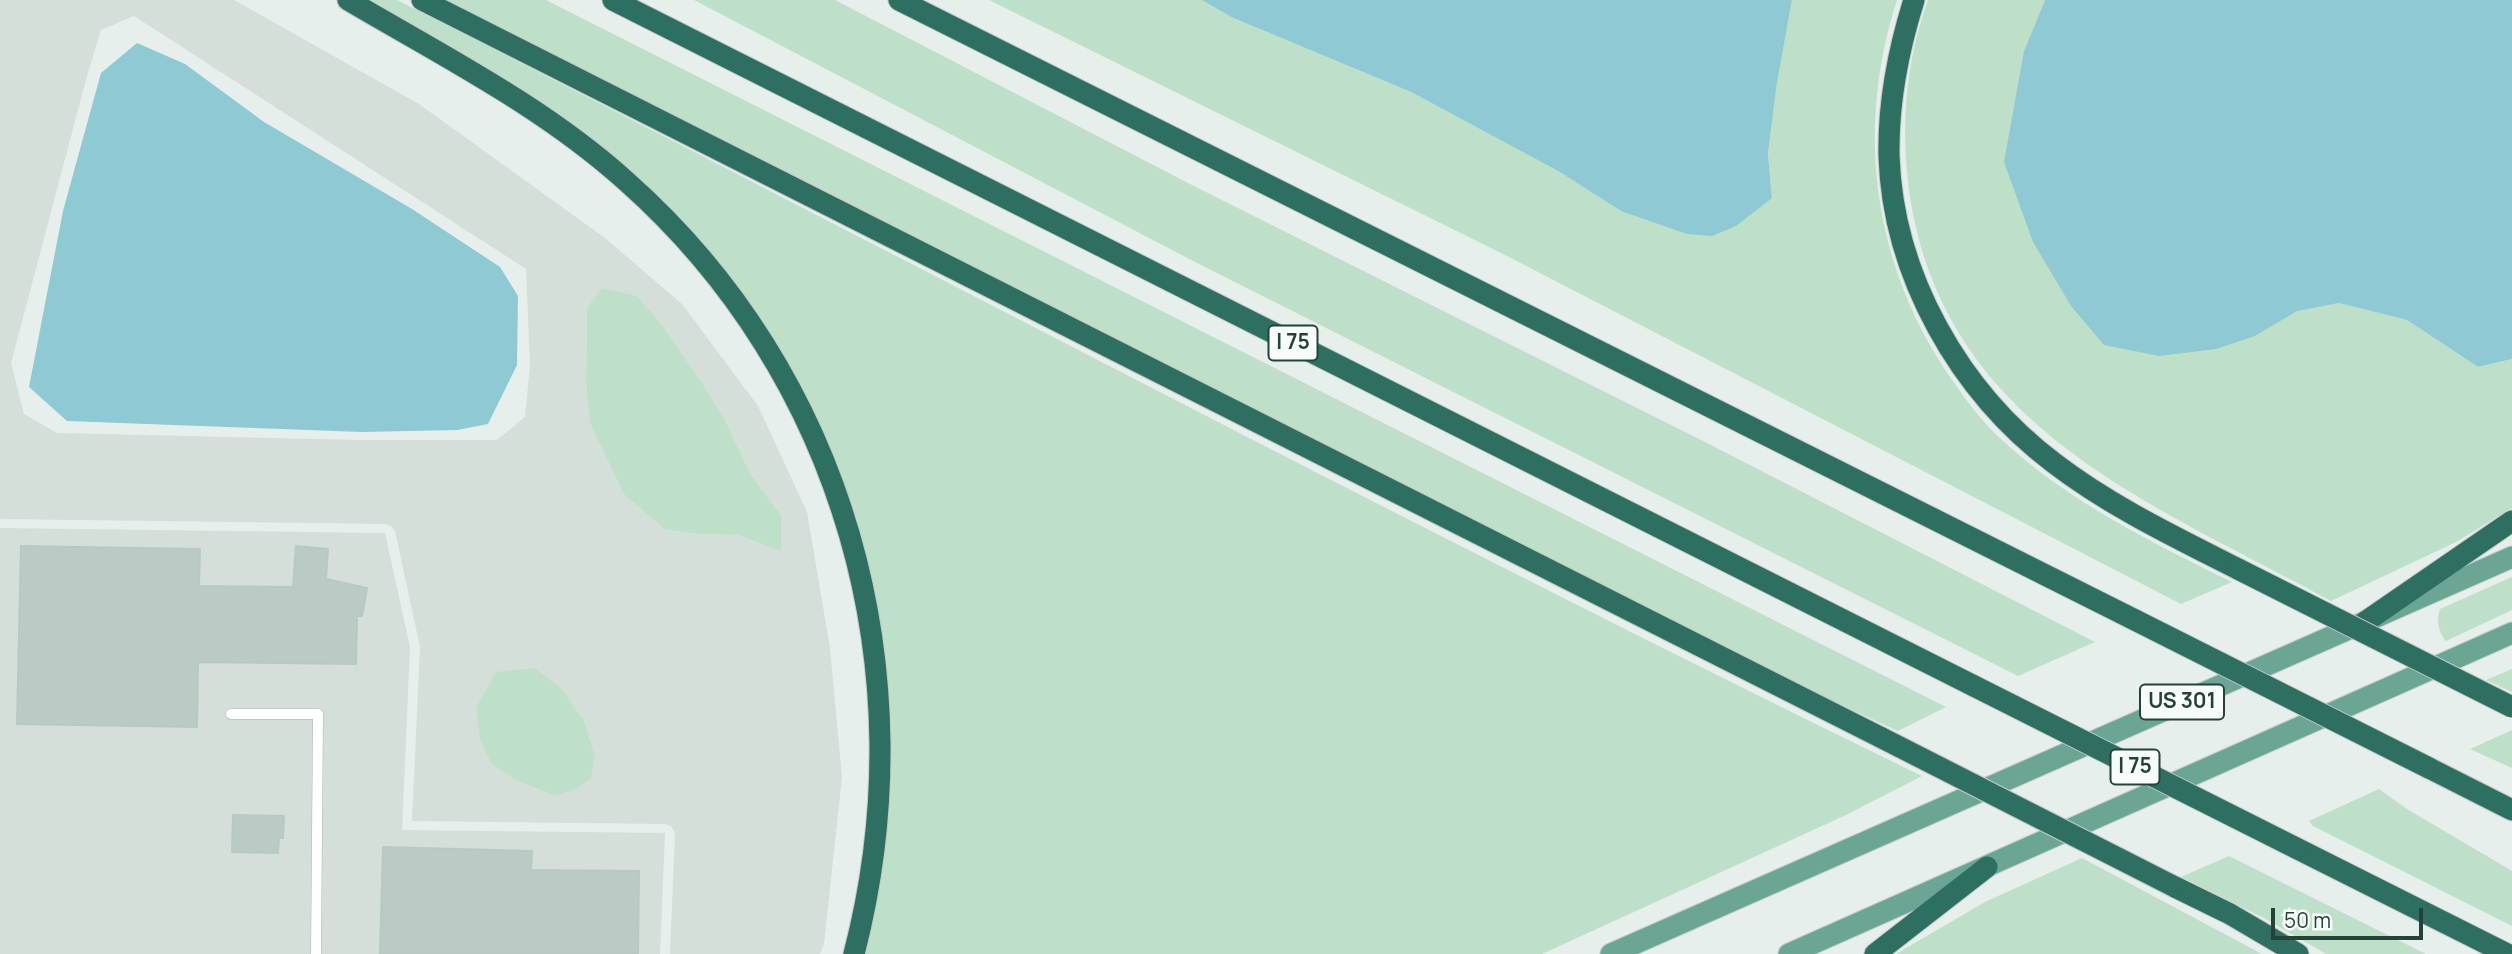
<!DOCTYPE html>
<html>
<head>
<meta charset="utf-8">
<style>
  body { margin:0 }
  #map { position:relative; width:2512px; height:954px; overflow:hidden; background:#e6efeb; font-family:Manrope,sans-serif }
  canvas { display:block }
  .scale { position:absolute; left:2271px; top:908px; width:152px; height:32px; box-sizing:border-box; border:4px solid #24423a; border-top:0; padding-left:9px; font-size:21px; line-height:24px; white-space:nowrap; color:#24423a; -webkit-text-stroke:5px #f7fbf9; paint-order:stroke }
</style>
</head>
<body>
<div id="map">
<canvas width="2512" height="954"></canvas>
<div class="scale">50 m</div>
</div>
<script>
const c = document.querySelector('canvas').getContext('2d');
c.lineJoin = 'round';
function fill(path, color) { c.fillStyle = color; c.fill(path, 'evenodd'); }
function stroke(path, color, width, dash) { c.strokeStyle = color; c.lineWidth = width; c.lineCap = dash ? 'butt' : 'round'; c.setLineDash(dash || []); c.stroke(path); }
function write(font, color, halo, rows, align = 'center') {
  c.font = font + ' Manrope,sans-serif'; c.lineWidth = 5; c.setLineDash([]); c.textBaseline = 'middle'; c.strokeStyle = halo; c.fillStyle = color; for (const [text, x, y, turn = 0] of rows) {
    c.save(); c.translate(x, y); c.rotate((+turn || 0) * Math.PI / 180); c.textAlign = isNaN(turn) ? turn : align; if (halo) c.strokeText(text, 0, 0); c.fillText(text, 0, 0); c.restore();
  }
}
fill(new Path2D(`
  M0,0H234L419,104L605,238L682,304L758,406L807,512L830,648L842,777L824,944L820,954H670L675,833L671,826L665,824L412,821L420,647L395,531L391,526L385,524L0,519ZM134,16L526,269L530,366L525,417L497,440H362L57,433L24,414L11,363L87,76L101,30ZM587,308L705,388L725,420L751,475L781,515V550L739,535L697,534L666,530L590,423L586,383ZM561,688L584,720L595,756Z
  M0,528L385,533L410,647L402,830L665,833L660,954H0Z`), '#d4dfda');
fill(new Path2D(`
  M364,0H397C906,258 1409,526 1922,776L1846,815L1542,954H864L876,903L889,796L887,688L871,584L844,485L825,442L690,234Z
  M439,0H546L1946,707L1898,731L1731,654Z
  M694,0H835L1188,183L1705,442L2095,642L2018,676L1195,262Z
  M989,0H1202L1231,17L1411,92L1558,171L1621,211L1772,198L1768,155L1777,83L1792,0H1897C1854,133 1874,270 1955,384C1969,404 1984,424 2002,440C2069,502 2151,542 2232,582L2181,604L1505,255Z
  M1928,0H2045L2024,51L2255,336L2297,310L2339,303L2407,320L2478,367L2512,359V508L2456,542L2331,601C2153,503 1950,430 1911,203C1900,135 1904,66 1928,0Z
  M602,288L637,296L664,328L705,388L725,420L751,475L781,515V551L739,535L697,534L666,530L624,494L590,423L586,383L587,308Z
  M2512,577V610L2446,641C2438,633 2436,619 2440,609Z
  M534,668L561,688L584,720L595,756L591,779L572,791L553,795L514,779L491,763L480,739L476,708L496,672Z
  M2512,669V692L2486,680Z
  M2512,730V768L2470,749Z
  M2379,789L2407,809L2512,871V926L2313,826L2309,821Z
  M2229,856L2426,954H2326L2264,918L2181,877Z
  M2082,858L2262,954H1896L1985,902Z`), '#bfe0c8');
fill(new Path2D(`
  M1202,0H1792L1777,83L1768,154L1772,198L1736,226L1712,236L1687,234L1621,211L1558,171L1411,92L1231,17Z
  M2045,0H2512V359L2478,367L2407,320L2339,303L2297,311L2255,336L2216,349L2159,356L2104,345L2071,306L2033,242L2004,162L2024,51Z
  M137,43L185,64L264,122L412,209L500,267L518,296L517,365L488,424L457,430L362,432L67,421L29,387L63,211L101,73Z`), '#8ec9d4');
const building = new Path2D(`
  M21,546L200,549L199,586L293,587L296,546L328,549L326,579L367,588L362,616H357L356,664L198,662L197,727L17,724Z
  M233,815L284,816L283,838H279L278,853L232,852Z
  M383,847L532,851L531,870L639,871L638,954H380Z`);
fill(building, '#bbcac4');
stroke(building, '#b8c9c2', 2);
const lane = new Path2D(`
  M231,714H318L316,954`);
const primary = new Path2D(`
  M1611,954L2512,557
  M1789,954L2512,633`);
const highway = new Path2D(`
  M348,0C443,56 544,107 626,181C845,375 927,673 854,954
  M422,0L1882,738
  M613,0L1974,686
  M899,0L2135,620
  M1914,0C1898,51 1888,103 1889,156C1893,276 1960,392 2054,463C2110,506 2175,537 2238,569
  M2365,622L2512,521
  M2429,768L2512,810
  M2296,848L2507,954
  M2175,887L2230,914L2298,954
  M1875,954L1987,867`);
stroke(lane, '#a8b8b2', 11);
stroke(primary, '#c2cac8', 23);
stroke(highway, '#c2cac8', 23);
stroke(lane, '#fff', 10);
stroke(primary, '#6aa596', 21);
stroke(highway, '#2f6f62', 21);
const highwayBridge = new Path2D(`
  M2238,569L2512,707
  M2135,620L2429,768
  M1974,686L2296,848
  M1882,738L2175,887`);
stroke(highwayBridge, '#c2cac8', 23, []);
stroke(highwayBridge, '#2f6f62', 21);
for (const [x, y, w] of [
  [1293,343,49],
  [2182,702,84],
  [2135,767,49]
]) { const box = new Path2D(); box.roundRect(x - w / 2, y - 17.5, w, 35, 5); c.fillStyle = '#f7fbf9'; c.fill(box); stroke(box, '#24423a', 2); }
write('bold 21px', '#24423a', null, [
  ["I 75",1293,343],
  ["US 301",2182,702],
  ["I 75",2135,767]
]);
</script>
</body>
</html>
